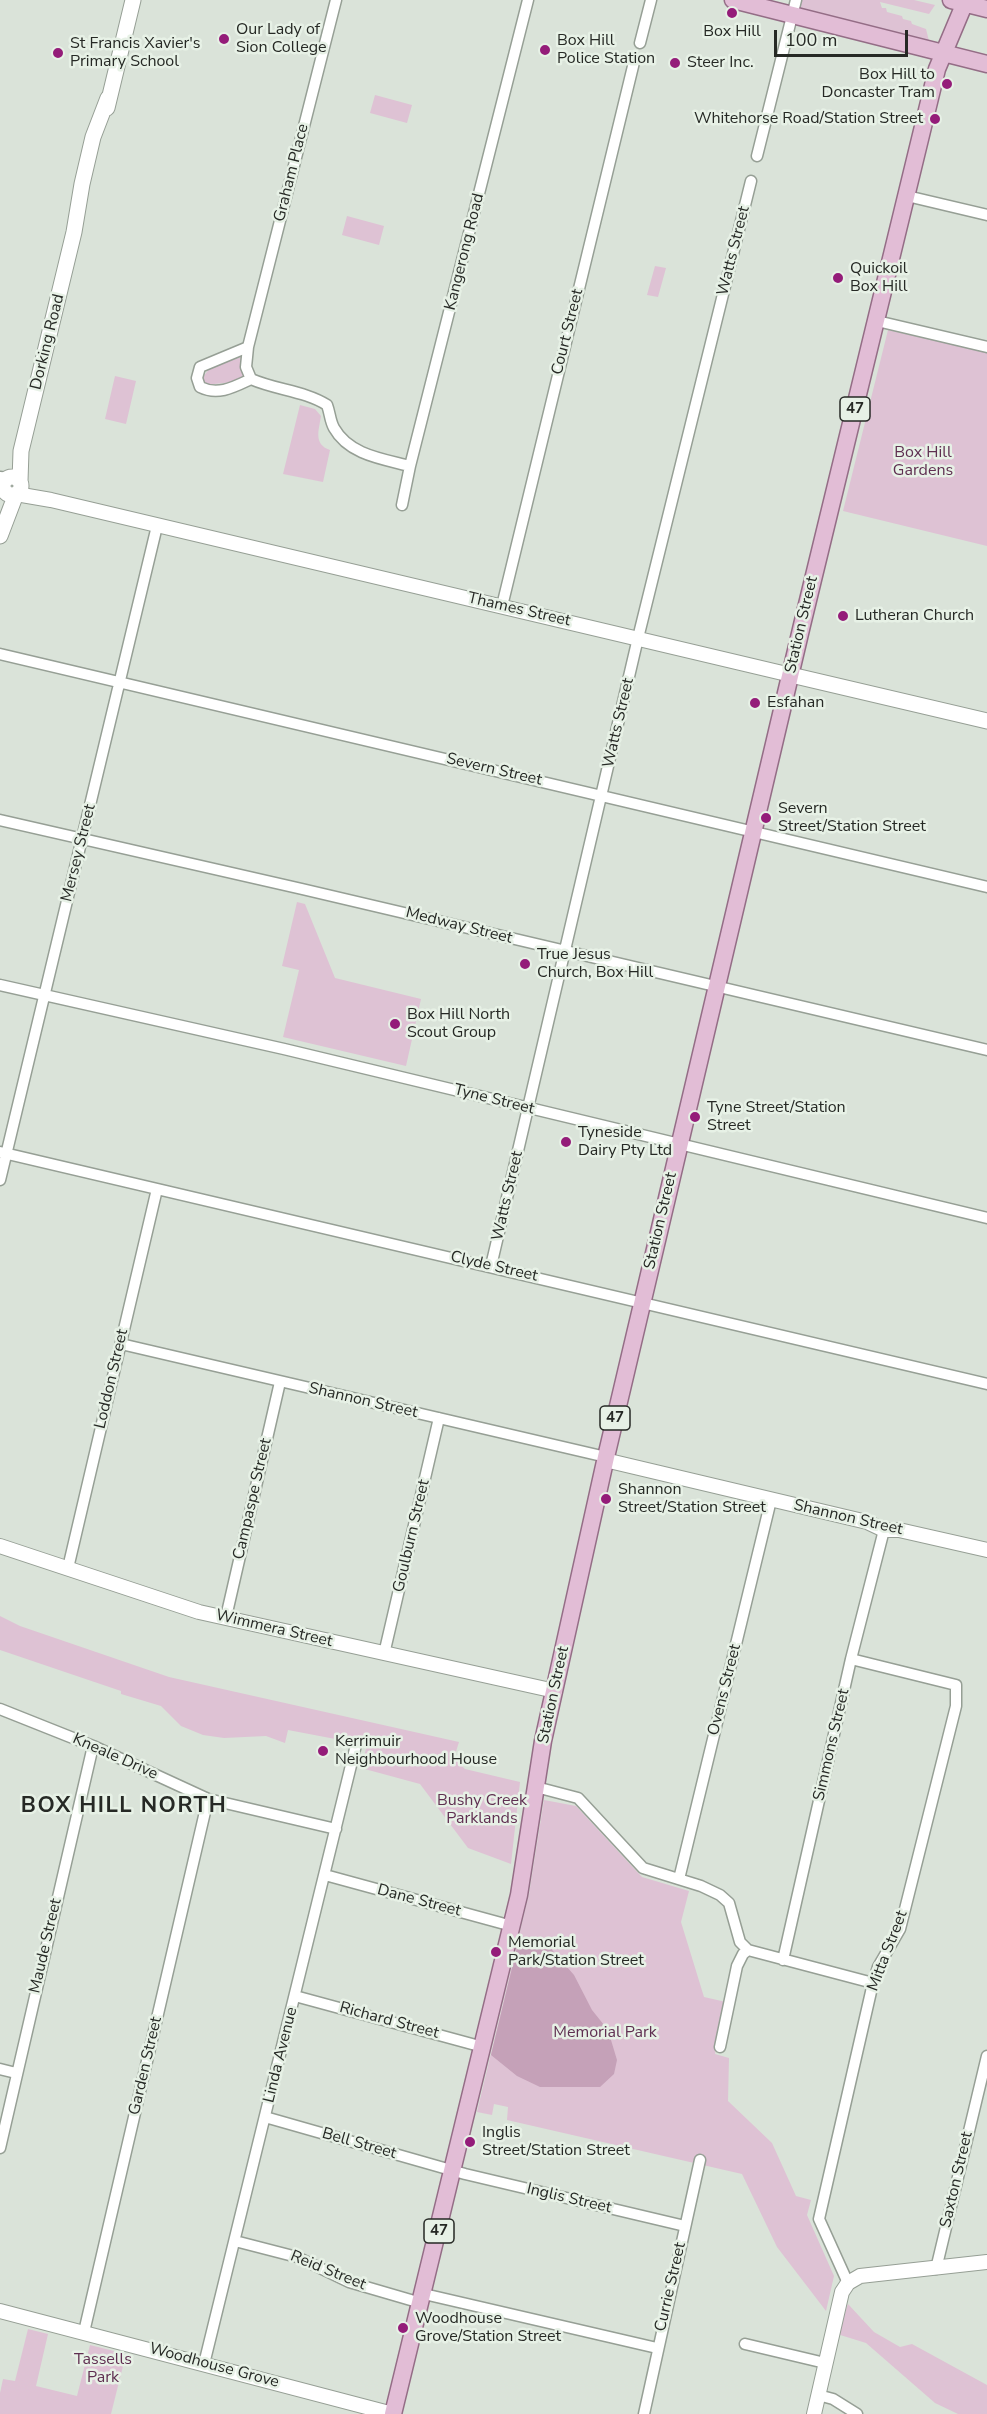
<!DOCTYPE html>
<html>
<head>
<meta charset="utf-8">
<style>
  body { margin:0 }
  #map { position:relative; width:987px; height:2414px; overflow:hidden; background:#dae3d9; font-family:"Nunito Sans",sans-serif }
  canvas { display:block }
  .scale { position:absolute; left:774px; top:30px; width:134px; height:27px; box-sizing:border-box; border:3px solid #262925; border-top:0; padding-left:8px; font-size:18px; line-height:21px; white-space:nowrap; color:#262925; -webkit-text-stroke:4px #e7f1e6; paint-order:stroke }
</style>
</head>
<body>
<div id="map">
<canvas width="987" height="2414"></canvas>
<div class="scale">100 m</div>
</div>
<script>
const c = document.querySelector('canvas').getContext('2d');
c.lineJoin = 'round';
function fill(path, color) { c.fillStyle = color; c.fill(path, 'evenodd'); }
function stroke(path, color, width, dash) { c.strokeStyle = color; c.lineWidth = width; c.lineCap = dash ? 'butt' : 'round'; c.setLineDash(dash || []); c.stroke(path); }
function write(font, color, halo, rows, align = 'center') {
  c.font = font + ' "Nunito Sans",sans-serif'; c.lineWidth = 5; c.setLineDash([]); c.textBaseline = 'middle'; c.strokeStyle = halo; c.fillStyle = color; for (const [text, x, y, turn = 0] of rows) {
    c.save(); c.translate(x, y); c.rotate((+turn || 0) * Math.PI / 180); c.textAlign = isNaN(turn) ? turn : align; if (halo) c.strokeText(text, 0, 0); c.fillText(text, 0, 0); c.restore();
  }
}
fill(new Path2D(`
  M800,0H914L935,5L929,14L880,2L882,8H886L887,12L902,16L903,19L911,21L912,24L926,29L929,41L799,8Z
  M375,95L412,105L407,123L370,113Z
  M347,216L384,226L379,245L342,235Z
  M655,266L666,268L658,297L647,295Z
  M888,330L987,352V546L843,511Z
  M241,357L240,366L244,379L242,381L205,385L202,378L210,368Z
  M115,376L136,381L126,424L105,419Z
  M300,405L315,409L321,416C319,430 313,444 330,450L323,482L283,474Z
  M297,902L305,904L335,978L421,999L406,1066L283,1037L299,970L282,966Z
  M0,1616L20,1626L169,1677L459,1742L454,1758L465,1769L520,1782L511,1864L468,1848L420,1784L361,1768L367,1745L288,1730L285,1743L266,1736L224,1738L203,1735L181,1726L161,1706L121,1694V1691L0,1650Z
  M544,1800L576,1806L642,1877L689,1891L681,1922L704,1997L726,2002L715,2054L729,2058L728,2101L772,2143L796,2196L811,2200L807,2215L834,2276L826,2311L777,2247L742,2174L507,2120L508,2107L494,2104L492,2115L477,2112L529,1894Z
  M848,2304L874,2332L900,2347L912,2344L987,2385V2414H958L935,2403L866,2343L837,2334Z
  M28,2329L48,2334L36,2386L77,2396L90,2345L126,2354L111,2414H0V2393L3,2379L15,2381Z`), '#dec2d4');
fill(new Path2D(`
  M527,1940L546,1943L574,1975L592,2010L608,2030L617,2060L614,2074L600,2087H540L517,2076L491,2055L518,1943Z`), '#c5a1b8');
const minor = new Path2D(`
  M336,0L248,347L246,367L251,379C276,390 305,391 327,405C330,413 330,421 334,428C349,455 383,459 410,466
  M640,43L651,0
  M757,156L796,0
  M907,196L987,215
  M877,321L987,347
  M248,347L200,367L197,378L200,387C218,396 234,387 251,379
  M0,477L7,478
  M0,486L3,489
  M402,505L410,466L528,0
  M502,606L635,58
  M0,654L987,887
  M0,820L302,889L987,1050
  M0,985L284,1049L987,1218
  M0,1152L987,1384
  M0,1180L157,526
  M491,1266L638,638L751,181
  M121,1344L606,1457
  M68,1568L157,1189
  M226,1617L280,1382
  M384,1654L439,1418
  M0,1709L93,1746L208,1799L336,1829
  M536,1787L578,1798L643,1868L701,1886L720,1895L729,1903L740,1942L748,1950L873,1983
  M325,1875L512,1926
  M679,1879L771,1500
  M783,1960L851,1659L884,1530
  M295,1996L483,2047
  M720,2047L737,1966L743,1954L748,1950
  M0,2069L16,2073
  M265,2117L465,2174L685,2226
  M0,2148L93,1746
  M235,2241L297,2257L349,2282L421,2303
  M936,2269L987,2056
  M848,2283L819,2219L873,1983L878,1967L900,1929L956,1706V1685L851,1659
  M424,2294L657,2348
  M84,2332L208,1799
  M745,2344L825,2363
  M204,2364L356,1745
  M818,2395L833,2399L857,2414
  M644,2414L700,2160`);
const tertiary = new Path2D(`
  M16,494L51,500L791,675
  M605,1460L867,1522L884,1530H899L987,1550
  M0,1546L199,1612L555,1691
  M0,2311L393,2414
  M814,2414L842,2292L848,2283L860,2276L987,2262`);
const secondary = new Path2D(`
  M107,108L133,0
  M3 486a9 9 0 1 1 18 0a9 9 0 1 1-18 0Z
  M20,481L21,451L74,232L82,184L93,137L108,98
  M0,536L16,494
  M791,675L987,721`);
const primary = new Path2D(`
  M733,0L987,64
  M951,0L987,9
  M393,2414L519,1895L543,1741L606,1457L802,625L937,69L966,0`);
stroke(minor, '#969f95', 13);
stroke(tertiary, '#969f95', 16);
stroke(secondary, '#969f95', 17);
stroke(primary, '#946d86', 19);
stroke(minor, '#fff', 10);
stroke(tertiary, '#fff', 14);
stroke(secondary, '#fff', 15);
stroke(primary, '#e2bdd6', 16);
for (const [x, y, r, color] of [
  [732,13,6,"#941c79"],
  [224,39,6,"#941c79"],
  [545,50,6,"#941c79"],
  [58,53,6,"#941c79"],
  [675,63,6,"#941c79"],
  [947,84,6,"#941c79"],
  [935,119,6,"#941c79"],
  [838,278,6,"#941c79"],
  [843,616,6,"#941c79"],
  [755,703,6,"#941c79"],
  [766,818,6,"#941c79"],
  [525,964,6,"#941c79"],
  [395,1024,6,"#941c79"],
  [695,1117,6,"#941c79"],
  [566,1142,6,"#941c79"],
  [606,1499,6,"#941c79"],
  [323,1751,6,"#941c79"],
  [496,1952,6,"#941c79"],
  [470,2142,6,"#941c79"],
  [403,2328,6,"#941c79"]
]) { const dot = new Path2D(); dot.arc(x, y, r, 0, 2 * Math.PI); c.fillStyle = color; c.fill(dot); stroke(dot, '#e7f1e6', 2); }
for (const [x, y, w] of [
  [855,409,30],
  [615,1418,30],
  [439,2231,30]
]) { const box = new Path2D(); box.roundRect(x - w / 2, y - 12, w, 24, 4.5); c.fillStyle = '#e7f1e6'; c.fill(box); stroke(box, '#262925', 1.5); }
write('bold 15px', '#262925', null, [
  ["47",855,409],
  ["47",615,1418],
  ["47",439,2231]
]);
write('16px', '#262925', '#e7f1e6', [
  ["Our Lady of",236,30],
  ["Sion College",236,48],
  ["Box Hill",732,32,"center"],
  ["Box Hill",557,41],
  ["Police Station",557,59],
  ["St Francis Xavier's",70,44],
  ["Primary School",70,62],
  ["Steer Inc.",687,63],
  ["Box Hill to",935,75,"right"],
  ["Doncaster Tram",935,93,"right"],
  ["Whitehorse Road/Station Street",923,119,"right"],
  ["Quickoil",850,269],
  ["Box Hill",850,287],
  ["Lutheran Church",855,616],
  ["Esfahan",767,703],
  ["Severn",778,809],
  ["Street/Station Street",778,827],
  ["True Jesus",537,955],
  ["Church, Box Hill",537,973],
  ["Box Hill North",407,1015],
  ["Scout Group",407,1033],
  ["Tyne Street/Station",707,1108],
  ["Street",707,1126],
  ["Tyneside",578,1133],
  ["Dairy Pty Ltd",578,1151],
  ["Shannon",618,1490],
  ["Street/Station Street",618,1508],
  ["Kerrimuir",335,1742],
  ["Neighbourhood House",335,1760],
  ["Memorial",508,1943],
  ["Park/Station Street",508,1961],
  ["Inglis",482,2133],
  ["Street/Station Street",482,2151],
  ["Woodhouse",415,2319],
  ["Grove/Station Street",415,2337]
], 'left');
write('16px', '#262925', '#e7f1e6', [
  ["Graham Place",292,173,-76],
  ["Watts Street",734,251,-76],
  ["Kangerong Road",465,252,-76],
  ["Court Street",568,332,-76],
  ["Dorking Road",48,342,-76],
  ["Thames Street",519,610,13],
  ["Station Street",802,625,-77],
  ["Watts Street",619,723,-77],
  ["Severn Street",494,770,13],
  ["Mersey Street",79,853,-76],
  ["Medway Street",459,926,14],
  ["Tyne Street",494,1100,14],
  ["Watts Street",508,1196,-77],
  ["Station Street",661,1221,-77],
  ["Clyde Street",494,1267,13],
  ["Loddon Street",112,1379,-77],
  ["Shannon Street",363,1401,13],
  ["Campaspe Street",253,1499,-77],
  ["Shannon Street",848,1518,13],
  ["Goulburn Street",412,1536,-77],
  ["Wimmera Street",274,1629,13],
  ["Ovens Street",725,1690,-76],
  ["Station Street",554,1695,-78],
  ["Simmons Street",832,1745,-77],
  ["Kneale Drive",115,1757,24],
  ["Dane Street",419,1901,15],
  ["Maude Street",46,1946,-77],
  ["Mitta Street",888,1951,-69],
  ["Richard Street",389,2021,15],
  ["Linda Avenue",281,2055,-76],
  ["Garden Street",146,2066,-77],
  ["Bell Street",359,2144,16],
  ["Saxton Street",957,2180,-77],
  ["Inglis Street",569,2199,13],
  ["Reid Street",328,2271,22],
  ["Currie Street",671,2287,-77],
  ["Woodhouse Grove",214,2366,15]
]);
write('16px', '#5f2f51', '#e7f1e6', [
  ["Box Hill",923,453],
  ["Gardens",923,471],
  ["Bushy Creek",482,1801],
  ["Parklands",482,1819],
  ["Memorial Park",605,2033],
  ["Tassells",103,2360],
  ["Park",103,2378]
]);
c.letterSpacing = '1.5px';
write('bold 22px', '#262925', '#e7f1e6', [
  ["BOX HILL NORTH",124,1807]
]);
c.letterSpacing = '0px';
</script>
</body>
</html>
